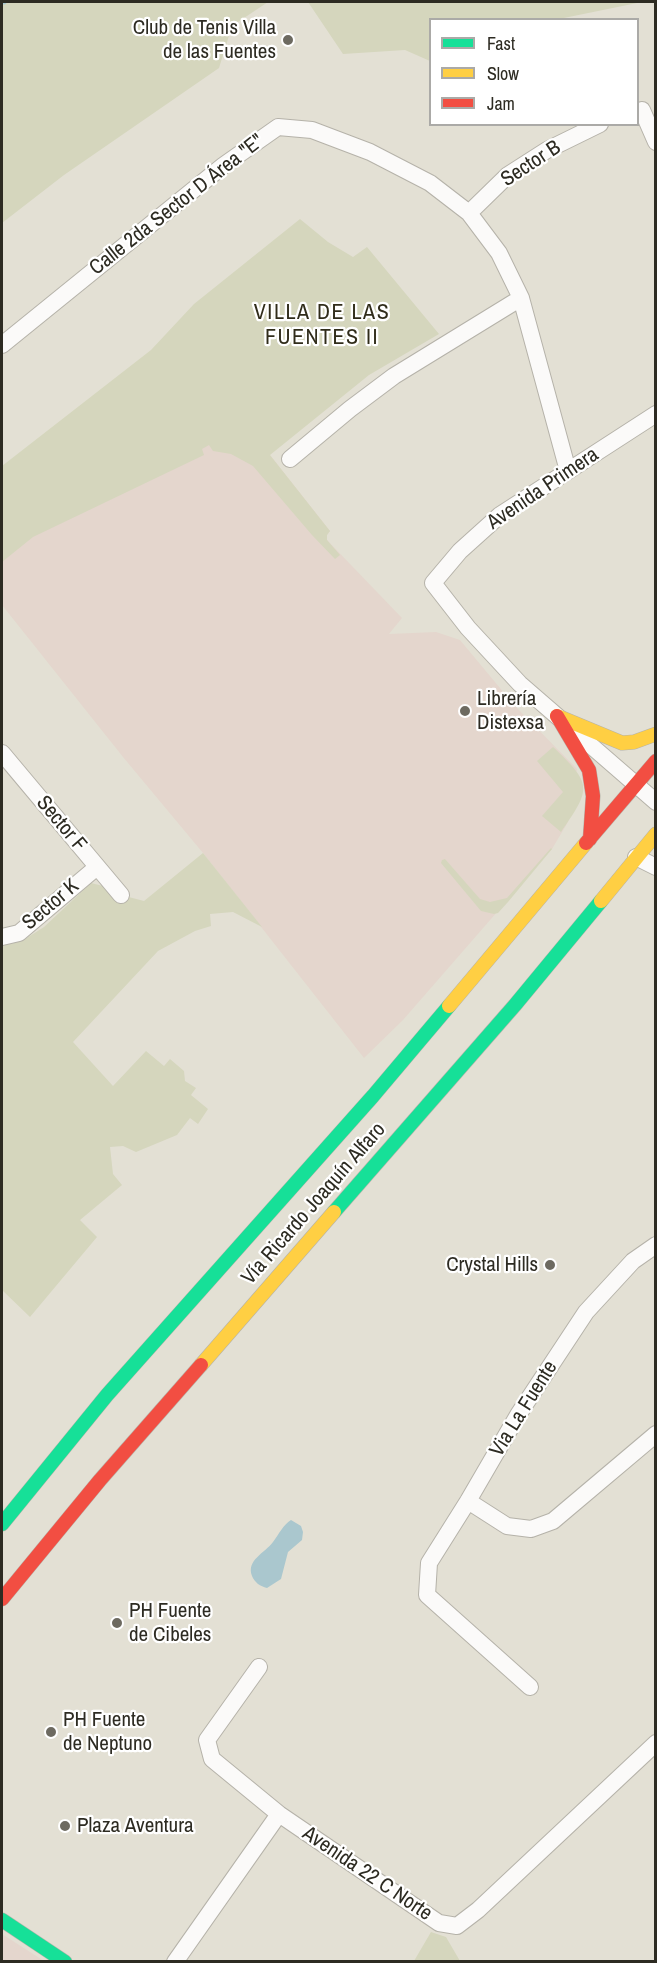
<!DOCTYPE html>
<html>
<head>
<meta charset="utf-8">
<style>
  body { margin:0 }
  #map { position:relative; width:657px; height:1963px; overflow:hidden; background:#e3e0d4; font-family:"Archivo Narrow",sans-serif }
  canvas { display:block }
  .frame { position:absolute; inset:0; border:3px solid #2d2b22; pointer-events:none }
  .legend { position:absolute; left:429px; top:18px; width:210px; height:108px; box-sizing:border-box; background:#fff; border:2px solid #abaaa7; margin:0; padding:8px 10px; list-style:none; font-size:18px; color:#2d2b22 }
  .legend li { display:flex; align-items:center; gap:12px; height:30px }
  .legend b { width:30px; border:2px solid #abaaa7 }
</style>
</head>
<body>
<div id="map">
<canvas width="657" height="1963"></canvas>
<div class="frame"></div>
<ul class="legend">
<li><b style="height:8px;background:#16e098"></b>Fast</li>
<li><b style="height:8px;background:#ffcf43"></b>Slow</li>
<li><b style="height:8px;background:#f24e42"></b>Jam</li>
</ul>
</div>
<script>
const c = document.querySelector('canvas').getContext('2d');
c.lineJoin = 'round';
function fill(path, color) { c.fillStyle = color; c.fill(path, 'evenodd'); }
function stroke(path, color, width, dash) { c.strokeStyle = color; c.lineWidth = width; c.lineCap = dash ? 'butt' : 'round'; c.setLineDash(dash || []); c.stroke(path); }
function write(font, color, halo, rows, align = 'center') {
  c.font = font + ' "Archivo Narrow",sans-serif'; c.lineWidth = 4.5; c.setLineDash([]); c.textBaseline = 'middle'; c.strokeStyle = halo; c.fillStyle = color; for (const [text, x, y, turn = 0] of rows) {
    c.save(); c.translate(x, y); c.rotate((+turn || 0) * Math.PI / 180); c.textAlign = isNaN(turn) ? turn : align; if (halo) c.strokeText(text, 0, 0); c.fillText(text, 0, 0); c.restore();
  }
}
fill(new Path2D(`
  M215,439L270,455L330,531L327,535V540L402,618L389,634L436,632L460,640L515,706L577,769L568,822L552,849L403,1020L364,1058L203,853L123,757L2,605V541Z
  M2,1934L44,1961H2Z`), '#e4d6cd');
fill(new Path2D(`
  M2,2H268L232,26L219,68L64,175L2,223Z
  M308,2H642L559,19L430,20V61L405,50L343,54Z
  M300,219L328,242L353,257L367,247L439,334L369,375L270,455L330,531L327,535V540L340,555L335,559L312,535L253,466L231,454L213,451L209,445L202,449L204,455L33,537L2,562V466L151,350L194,304Z
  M553,747C592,784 592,788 561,832L542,816L563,792L537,761Z
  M551,848L552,849L508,902L498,913L494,914L481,911L441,863L442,860L445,859L480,899L490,902L507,898Z
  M203,853L262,927L233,912L210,914L211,926L195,931L158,951L73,1042L113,1086L146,1051L164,1066L170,1059L184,1071L185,1081L196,1088L191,1095L208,1109L198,1124L190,1118L177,1135L136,1152L123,1146L110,1147L113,1174L122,1185L80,1220L97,1237L30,1317L2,1290V946L22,941L44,927L91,883L103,886L121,895L144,901Z
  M431,1932L446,1937L460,1961H414Z`), '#d5d6bd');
fill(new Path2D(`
  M291,1520L301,1526L303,1532L302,1540L288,1552L281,1579L267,1588C260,1586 255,1583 252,1576C246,1560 265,1553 273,1542C279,1534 283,1525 291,1520Z`), '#aac7ce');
stroke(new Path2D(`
  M2,2H4`), '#aac7ce', 5);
const street = new Path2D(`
  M642,110L656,142
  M469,213L508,175L547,150L600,124
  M2,345L224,165L278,127L312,130L370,152L430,183L469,213L499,253L521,298L568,471
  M656,414L500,515L460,551L433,583L468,628L520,684L656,802
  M290,459L350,409L394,376L521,298
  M2,753L121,895
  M636,857L656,867
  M2,937L19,933L97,867
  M468,1501L507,1526L531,1529L553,1521L656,1434
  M259,1667L207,1740L212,1759L279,1814L439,1923L457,1926L478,1910L656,1743
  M530,1687L427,1595L429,1563L468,1501L518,1415L586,1312L633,1261L656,1245
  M175,1962L279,1814`);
const fast = new Path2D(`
  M334,1212L515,1005L601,901
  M2,1524L107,1395L373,1096L449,1006
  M2,1920L65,1962`);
const slow = new Path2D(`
  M557,716L622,743L634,742L656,734
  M601,901L656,834
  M449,1006L586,843
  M201,1365L334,1212`);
const jam = new Path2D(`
  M557,716L589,770L593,796L590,839
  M586,843L656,761
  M2,1599L100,1480L201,1365`);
stroke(street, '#b5b2a9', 18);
stroke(fast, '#b5b2a9', 15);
stroke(slow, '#b5b2a9', 15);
stroke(jam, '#b5b2a9', 15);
stroke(street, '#fbfaf9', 16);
stroke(fast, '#16e098', 14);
stroke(slow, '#ffcf43', 14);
stroke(jam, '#f24e42', 14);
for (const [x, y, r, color] of [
  [288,40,6,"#6d6a60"],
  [465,711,6,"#6d6a60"],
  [550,1265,6,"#6d6a60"],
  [117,1623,6,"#6d6a60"],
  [51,1732,6,"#6d6a60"],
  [65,1826,6,"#6d6a60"]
]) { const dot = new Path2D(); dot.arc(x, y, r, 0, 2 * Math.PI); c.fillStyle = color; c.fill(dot); stroke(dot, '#fff', 2); }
write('21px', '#2d2b22', '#fff', [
  ["Club de Tenis Villa",276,28,"right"],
  ["de las Fuentes",276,52,"right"],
  ["Librería",477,699],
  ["Distexsa",477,723],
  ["Crystal Hills",538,1265,"right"],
  ["PH Fuente",129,1611],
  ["de Cibeles",129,1635],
  ["PH Fuente",63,1720],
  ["de Neptuno",63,1744],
  ["Plaza Aventura",77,1826]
], 'left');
write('21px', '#2d2b22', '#fff', [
  ["Sector B",531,164,-33],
  ["Calle 2da Sector D Área \"E\"",177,205,-38],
  ["Avenida Primera",543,489,-34],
  ["Sector F",61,824,50],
  ["Sector K",51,905,-40],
  ["Vía Ricardo Joaquín Alfaro",314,1204,-49],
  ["Via La Fuente",524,1409,-58],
  ["Avenida 22 C Norte",367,1874,34]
]);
c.letterSpacing = '1.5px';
write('22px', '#302c1a', '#fff', [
  ["VILLA DE LAS",322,313],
  ["FUENTES II",322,338]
]);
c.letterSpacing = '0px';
</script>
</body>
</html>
